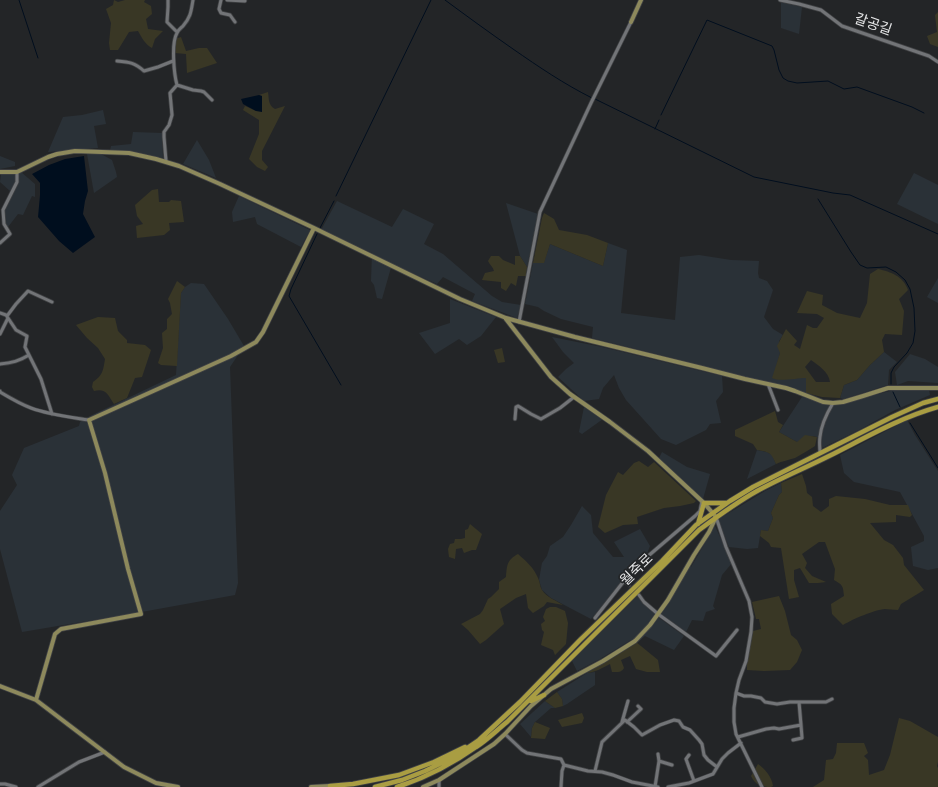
<!DOCTYPE html>
<html>
<head>
<meta charset="utf-8">
<style>
  body { margin:0 }
  canvas { display:block; background:#232527 }
</style>
</head>
<body>
<canvas width="938" height="787"></canvas>
<script>
const c = document.querySelector('canvas').getContext('2d');
c.lineJoin = 'round';
function fill(path, color) { c.fillStyle = color; c.fill(path, 'evenodd'); }
function stroke(path, color, width, dash) { c.strokeStyle = color; c.lineWidth = width; c.lineCap = dash ? 'butt' : 'round'; c.setLineDash(dash || []); c.stroke(path); }
function write(font, color, halo, rows, align = 'center') {
  c.font = font + ' Helvetica,"Noto Sans KR",sans-serif'; c.lineWidth = 3.5; c.setLineDash([]); c.textBaseline = 'middle'; c.strokeStyle = halo; c.fillStyle = color; for (const [text, x, y, turn = 0] of rows) {
    c.save(); c.translate(x, y); c.rotate((+turn || 0) * Math.PI / 180); c.textAlign = isNaN(turn) ? turn : align; if (halo) c.strokeText(text, 0, 0); c.fillText(text, 0, 0); c.restore();
  }
}
fill(new Path2D(`
  M781,2L802,7L799,34L781,28Z
  M103,110L106,124L94,126L98,148L48,152L63,117L82,115Z
  M133,132L162,133L163,158L132,151H110L111,146L131,144Z
  M197,140L209,160L216,178L183,164Z
  M87,154H101L112,160L116,172L117,177L94,193Z
  M0,156L15,162V166L0,169Z
  M21,172L35,184V197L32,196L23,215L18,214L8,227L5,223L4,210L16,182L10,191L0,182L1,174Z
  M914,173L938,185V224L897,204Z
  M239,196L310,230L301,247L257,224L255,217L233,222L232,212Z
  M337,201L392,227L403,209L434,224L424,244L443,254L492,296L502,302L521,305L517,318L472,301L475,294L443,277L437,284L392,264L382,299L377,298L374,285L371,281L372,253L321,230Z
  M506,203L538,214L527,267L520,256Z
  M608,243L627,250L621,313L675,320L680,257L699,255L731,260L759,261L758,273L759,278L767,281L773,290L764,317L773,329L783,335L779,341L780,353L773,378H806V393L677,359L592,338L593,327L561,319L544,311L538,307L525,304L533,263L544,262L550,244L603,266Z
  M938,278V303L927,297Z
  M191,283L204,284L228,319L244,346L230,367L238,583L235,595L147,611L22,632L0,549V511L17,485L12,475L24,448L79,426L80,422L88,417L176,375L181,293L185,287Z
  M450,299L496,317L481,336L467,345L459,339L435,354L419,333L450,323Z
  M552,337L602,347L722,376L723,392L716,401L721,423L710,424L706,430L676,445L661,439L626,400L619,388L614,375L603,388L599,399L584,401L558,377L566,369L574,363L563,352Z
  M884,352L897,362L889,370L888,385L843,399L840,398L844,385L857,380L870,365Z
  M910,354L925,359L938,367V383L908,381L897,385L895,372Z
  M899,389L929,390L930,395L895,410L859,430L822,448L821,440L817,437L813,436L797,442L779,432L802,397L834,405L886,392Z
  M584,407L603,419L582,434L579,432Z
  M907,420L915,435L938,471V568L928,570L913,566L911,547L924,541V536L900,492L854,482L844,473L840,455Z
  M757,450L767,452L772,455L776,464L747,479Z
  M662,452L687,467L710,474L703,499L659,458Z
  M781,483L782,492L779,495L771,513L773,518L768,531L761,530L758,548L747,549L729,547L721,528L719,519L765,491Z
  M582,506L591,515L593,533L613,557H624L614,542L640,529L650,546L646,556L634,569L591,619L551,598L542,590L539,580L542,563L547,556L550,546L563,537L571,525Z
  M715,526L732,563L722,575L713,606L715,609L706,612L703,621L692,620L686,632L659,614L689,567H691Z
  M637,596L658,617L684,636L674,650L645,636L638,642L631,640L600,659L577,671L572,661Z
  M595,672V685L567,704L563,706L562,699L557,692L587,673Z
  M545,701L555,708H551L535,722L532,728L531,737L520,724Z`), '#2a3137');
fill(new Path2D(`
  M114,0L118,2L125,0H145L144,2L151,6L152,14L146,19L148,29L163,31L155,39L152,48C145,44 142,38 138,31L129,32L118,50H110L109,43L111,23L106,9L113,5Z
  M938,12V47L930,44L927,36L937,32L935,15Z
  M181,37L186,51L199,48H207L217,63L187,73L186,54L175,53V39Z
  M268,92C269,99 268,105 275,109L285,106L262,151V160L268,167L265,171L257,167L249,159L259,134V120L243,110L245,106L256,111L262,96L259,95Z
  M158,189L159,202H169L171,200L181,201L184,222L169,223L170,230L164,235L137,238L136,226L143,224L137,216L135,205L152,190Z
  M544,213L554,219L559,230L587,235L608,243L603,266L550,244L544,263H533L542,218Z
  M491,256H499L503,260L515,265V256H520L527,267L526,276H518L516,286L511,283L506,291L501,288V282L482,280L485,273L494,271C493,267 490,265 488,261Z
  M878,269C891,272 903,276 908,290L899,299L904,311L902,335L885,334L882,340L884,352L870,365L857,380L844,385L840,398L822,397L806,393V378C797,378 779,382 772,378L780,353L777,346L786,329L797,341L794,345L800,349L807,325L813,328H817L824,318L817,314L797,313L807,291L823,295L822,305L837,313L860,318L867,303L870,274ZM811,360C818,365 829,372 830,382H816L805,367Z
  M177,281L185,287L181,293L177,366L161,365L158,363L163,348L162,333L167,329V319L172,314L170,303L168,299Z
  M98,317L115,318L118,331L127,340V343L145,345L151,350L142,377L135,378L127,398L114,404C108,395 106,388 94,391L92,387L93,382C103,375 103,371 105,359L98,348L87,338L76,325Z
  M502,348L505,362L498,363L494,350Z
  M775,411L778,422L783,425L779,432L797,442L805,435L817,437L815,446C809,450 802,454 795,458C789,460 782,461 776,464C771,452 769,452 757,450L753,444L735,436V430Z
  M639,461L648,467L654,462L696,501L694,503L680,506L664,508L637,517L638,524L623,525L605,533L598,527L606,495L618,472L623,475L634,463Z
  M802,474L806,486L807,493L812,497L813,506L821,512L829,506V499L836,496L865,499L890,505H908L912,515L910,517L896,515V522L870,523L884,540L893,545L903,558L904,565L924,590L901,604L898,610C894,610 889,609 885,609C874,610 853,619 843,625L832,614L831,604L844,596C843,586 843,585 834,580L835,569L825,542H819L802,554L807,563L805,568L812,576L826,582L818,583H809L800,568L794,570V580L799,597L789,599L781,548L771,547L769,543L760,536L761,530L768,531L773,518L771,513L779,495L782,492L781,483Z
  M470,524L482,534L476,550H472L464,553L462,548L456,549L455,559L449,557L448,549L450,544L454,543L455,539H461L465,538V530L468,529Z
  M518,554C526,561 534,568 538,578C540,582 540,587 542,590C546,597 557,601 563,605L547,602L544,606L533,613L528,608L526,594L516,598L500,609L504,624L486,640L480,644L468,630L461,624L480,614L483,610L488,599L491,597L499,589V582L506,577C507,565 507,560 518,554Z
  M779,596L785,611L791,635L797,640L802,650L797,662L790,670L764,671L747,670V664L753,631L761,629L759,619H756L752,602Z
  M550,607H556L565,611L568,623L566,644L555,655L553,650L541,645L544,632L542,630L541,624L545,621L543,617L546,609Z
  M636,642L658,660L660,672H647L636,669L630,656L621,660L624,668C621,673 617,672 612,672L610,664C602,668 596,672 587,673Z
  M557,692L562,699L563,706L555,708L545,701Z
  M582,713L584,718L582,723L562,727L558,720Z
  M899,718L910,721L938,737V762L937,766L938,768V787H813L824,780L826,760L833,759L836,753L837,743H864L868,753L864,756L868,760L869,775L884,770L890,755Z
  M535,722L550,728L545,739L531,738L532,728Z
  M758,764C765,769 772,777 773,786L771,787C762,787 755,785 751,776Z`), '#393725');
fill(new Path2D(`
  M259,95L262,96V112L256,111L243,104L241,99Z
  M84,156L88,191L85,201L83,214L95,237L73,253L59,241L38,217L40,195V183L32,174L49,165L65,159Z`), '#000e1e');
stroke(new Path2D(`
  M19,0L38,58
  M445,0C468,17 490,33 513,49C539,67 564,84 592,98
  M595,99L754,177L833,193L850,195L938,234
  M661,115L707,20L772,46L774,50L779,70L783,78L788,81L797,83L828,81L844,89L857,87L912,107L924,113
  M655,129L659,120
  M336,196L431,0
  M818,199L851,252L860,265L867,268L886,267L896,272L905,280L910,289L914,308L915,331L913,343L907,353L894,367L891,373V384
  M320,228L334,201
  M317,234L291,289L289,296L341,385
  M893,392L900,407
  M910,423L938,468`), '#000e1e', 1);
const street = new Path2D(`
  M168,0V7L167,22L177,32
  M221,0L219,9L221,13L230,15L235,22
  M227,0L245,1
  M780,0L799,4L821,10L842,26L929,56L938,62
  M117,61C130,62 135,63 144,71L158,67L173,61
  M177,85L193,90L201,91L204,92L212,100
  M166,161L164,137V132L169,125L172,115L170,93L177,85C174,74 171,43 177,33C178,30 181,28 183,26C191,17 191,11 193,0
  M0,243L10,234L4,224L3,210L17,182V172
  M0,313L6,315L16,330L27,336L25,347L29,355
  M7,316L16,304L28,291L52,302
  M519,322L540,212L591,103L631,22
  M0,334L8,318
  M0,364C12,363 19,361 29,355L41,379L52,414
  M768,384L778,410
  M0,391V392C10,398 20,404 31,408C50,415 70,417 89,420
  M515,419L516,407L518,406L531,414L541,419L560,408L574,397
  M820,453C820,448 819,442 820,437C821,425 827,413 833,403
  M716,517L726,547L749,601L752,617L751,632L746,661L739,680L736,693L734,708V722L736,734L762,787
  M624,581L629,585
  M639,595L644,602L658,614L716,656L737,630
  M595,618L624,581L647,557L695,516L700,511L702,501
  M736,693L744,696H751L761,698L765,702L777,704L790,702H826L832,699
  M622,722L628,701
  M627,722L641,709L638,706
  M505,734L522,750L527,753L561,759L564,765L588,771L602,772L613,775L632,782L658,787
  M738,737L766,729L774,728L779,729L801,725L799,702
  M793,740L802,738L801,725
  M689,755L686,759L694,781
  M659,761L672,765
  M595,771L602,742L625,720L634,727L642,735L660,725L674,720L679,721L683,727L690,730L699,740L702,744L704,755L708,760L717,767
  M0,784H5L16,787
  M38,787L79,762L105,752
  M439,787V780
  M561,787L562,771L564,765
  M655,787L659,761L658,754
  M668,787L689,783L713,774L722,759L728,753L741,743`);
const secondary = new Path2D(`
  M631,22L641,0
  M0,172H17L48,157L57,154L75,151L129,153L156,159L179,166L220,184L314,228L460,299L506,318L575,337L702,368L745,379L786,388L795,391L823,402L833,403L843,402L863,396L888,388H938
  M0,686L36,700L124,767L156,783L178,787
  M36,700L55,634L61,629L141,614L128,569L105,473L89,420L231,356L256,342L263,332L314,228
  M311,787L330,786L331,787
  M423,787L439,780L494,744L505,734L531,706L551,689L603,661L635,641L650,625L668,600L694,555L709,532L716,517L704,503L648,451L610,422L570,394L551,377L506,319`);
const primary = new Path2D(`
  M698,524L704,503H727
  M531,701L544,695
  M330,786L353,784L399,775L434,762L465,747
  M375,787L402,780L425,771L454,757L479,740L520,702L580,640L662,561L696,525L730,501L753,487L892,417L923,403L938,399
  M397,787C425,778 452,764 476,747C487,740 497,730 507,722L699,530C718,516 737,502 757,491C781,478 805,468 829,456C865,438 899,418 938,407`);
stroke(street, '#404244', 4.5);
stroke(secondary, '#404244', 5.5);
stroke(primary, '#404244', 6);
stroke(street, '#727477', 3);
stroke(secondary, '#8d895c', 4);
stroke(primary, '#a99d42', 4.5);
write('14px', '#e6e7e8', '#232527', [
  ["갈공길",873,25,19],
  ["월죽로",637,570,-44]
]);
</script>
</body>
</html>
